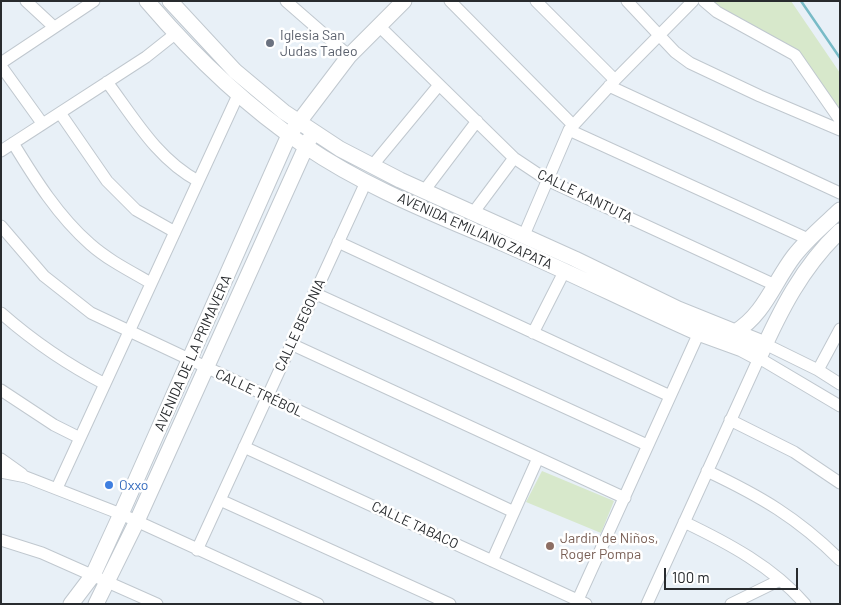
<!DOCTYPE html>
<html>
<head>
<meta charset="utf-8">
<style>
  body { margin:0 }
  #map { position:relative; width:841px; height:605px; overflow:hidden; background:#e8f0f7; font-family:Barlow,sans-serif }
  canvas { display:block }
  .frame { position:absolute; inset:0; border:2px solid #282b2e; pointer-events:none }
  .scale { position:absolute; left:664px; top:568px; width:134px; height:22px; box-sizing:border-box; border:2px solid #282b2e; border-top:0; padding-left:6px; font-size:15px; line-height:18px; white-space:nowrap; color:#282b2e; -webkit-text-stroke:4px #fff; paint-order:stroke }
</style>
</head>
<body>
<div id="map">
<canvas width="841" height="605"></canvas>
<div class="frame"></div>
<div class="scale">100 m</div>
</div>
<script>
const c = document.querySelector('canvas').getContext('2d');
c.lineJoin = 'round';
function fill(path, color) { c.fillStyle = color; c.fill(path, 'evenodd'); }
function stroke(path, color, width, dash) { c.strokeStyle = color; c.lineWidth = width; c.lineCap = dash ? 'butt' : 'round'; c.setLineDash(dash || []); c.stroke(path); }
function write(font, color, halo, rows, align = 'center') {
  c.font = font + ' Barlow,sans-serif'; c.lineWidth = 5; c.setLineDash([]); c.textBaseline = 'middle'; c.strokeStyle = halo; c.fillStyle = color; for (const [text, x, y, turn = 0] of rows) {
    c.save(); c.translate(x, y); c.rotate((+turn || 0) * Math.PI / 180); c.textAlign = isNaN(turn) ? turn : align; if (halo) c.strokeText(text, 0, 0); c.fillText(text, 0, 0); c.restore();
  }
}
fill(new Path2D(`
  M704,1H791L840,73V120L801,62Z
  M542,471L614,501L601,533L526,502Z`), '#d7e8cb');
stroke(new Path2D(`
  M801,1L840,58`), '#78bbc7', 2.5);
const street = new Path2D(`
  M26,1L54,27
  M286,1L349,56
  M450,1L573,125
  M536,1L615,80
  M627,1L675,52L690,63L760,96L840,130
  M704,1L717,12L795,55L840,120
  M378,25L514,158L547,180L775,285
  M1,63L94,1
  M1,66L42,123
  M107,82C134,118 157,159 198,181
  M609,86L840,193
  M60,113L107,181L136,210L175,232
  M569,130L808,239
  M13,143C35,179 58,216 90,244C108,260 130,271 151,283
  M1,151L146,57L175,34
  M372,166L439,85
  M424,191L477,121
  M473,213L514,158
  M1,226L44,276L91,313L514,512
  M524,235L569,130L615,80L693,1
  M338,242L670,396
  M314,293L647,445
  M1,313C34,342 66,364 105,384
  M533,333L564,272
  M291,344L625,498
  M765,344L818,370L840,384
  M818,370L840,329
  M1,390L54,425L80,438
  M730,420L794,452L840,483
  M244,447L586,604
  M1,459L22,474
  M707,471C760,496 798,518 840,560
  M1,472L26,477L121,514L318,604
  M57,488L238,95
  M220,500L450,604
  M684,522C728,543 773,567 805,604
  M1,540L42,553L157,604
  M197,550L366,182
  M492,561L538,458
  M576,604L702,326
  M647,604L759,358L840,406
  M731,604L780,580`);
const secondary = new Path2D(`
  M147,1C194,56 246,106 305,146C368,189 440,216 509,246C573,274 635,305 698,333L742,349L759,358C780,311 802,267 840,231
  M170,1L235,71L284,112L340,149L400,180L575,259L678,309L765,344
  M735,332C764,315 774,282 794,256C807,239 824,225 840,210
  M71,604L93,575L121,514L289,135L349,56L404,1
  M96,604L137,521L310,138`);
stroke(street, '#c0c8cf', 13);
stroke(secondary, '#c0c8cf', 17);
stroke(street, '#fff', 11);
stroke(secondary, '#fff', 15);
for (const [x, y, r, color] of [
  [270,43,5,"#6b7280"],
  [109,485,5,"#3f7fe0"],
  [550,546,5,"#8d6e63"]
]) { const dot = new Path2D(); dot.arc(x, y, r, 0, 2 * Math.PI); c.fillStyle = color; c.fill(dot); stroke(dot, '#fff', 2); }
write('14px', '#5b616d', '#fff', [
  ["Iglesia San",280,35],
  ["Judas Tadeo",280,51]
], 'left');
write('14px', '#282b2e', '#fff', [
  ["CALLE KANTUTA",585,196,26],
  ["AVENIDA EMILIANO ZAPATA",475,231,24],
  ["CALLE BEGONIA",300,325,-65],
  ["AVENIDA DE LA PRIMAVERA",193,353,-66],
  ["CALLE TRÉBOL",259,393,25],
  ["CALLE TABACO",415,525,25]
]);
write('14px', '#366cbe', '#fff', [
  ["Oxxo",119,485]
], 'left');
write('14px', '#785e54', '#fff', [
  ["Jardin de Niños,",560,538],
  ["Roger Pompa",560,554]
], 'left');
</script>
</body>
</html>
